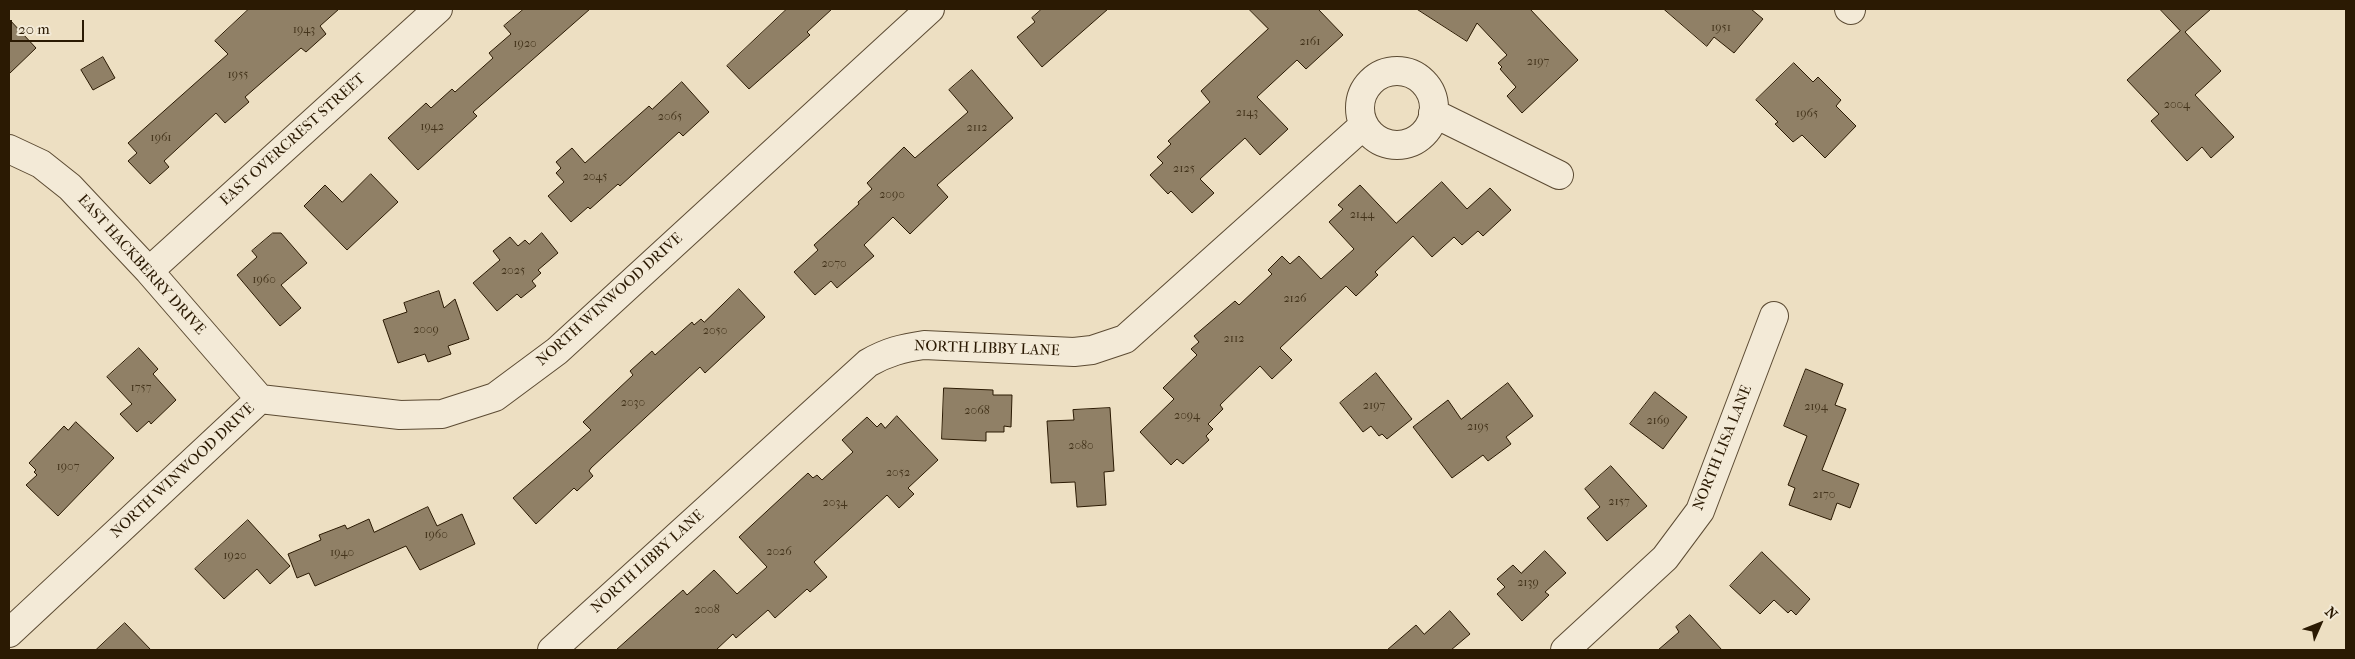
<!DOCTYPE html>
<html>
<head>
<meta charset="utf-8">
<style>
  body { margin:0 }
  #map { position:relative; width:2355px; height:659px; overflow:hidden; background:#eddfc2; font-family:"IM FELL French Canon",serif }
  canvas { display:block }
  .frame { position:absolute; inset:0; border:10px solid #2b1a03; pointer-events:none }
  .north { position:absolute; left:2295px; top:599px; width:50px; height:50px; -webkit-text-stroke:4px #f3ead7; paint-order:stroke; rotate:46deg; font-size:14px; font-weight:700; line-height:20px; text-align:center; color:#2b1a03 }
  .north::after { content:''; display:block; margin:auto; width:18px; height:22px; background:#2b1a03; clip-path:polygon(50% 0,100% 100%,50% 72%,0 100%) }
  .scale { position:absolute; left:10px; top:20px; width:74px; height:22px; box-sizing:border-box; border:2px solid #2b1a03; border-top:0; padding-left:6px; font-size:15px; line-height:18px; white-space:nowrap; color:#2b1a03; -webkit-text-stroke:4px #f3ead7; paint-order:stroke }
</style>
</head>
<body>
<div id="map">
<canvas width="2355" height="659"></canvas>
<div class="frame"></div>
<div class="north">N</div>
<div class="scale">20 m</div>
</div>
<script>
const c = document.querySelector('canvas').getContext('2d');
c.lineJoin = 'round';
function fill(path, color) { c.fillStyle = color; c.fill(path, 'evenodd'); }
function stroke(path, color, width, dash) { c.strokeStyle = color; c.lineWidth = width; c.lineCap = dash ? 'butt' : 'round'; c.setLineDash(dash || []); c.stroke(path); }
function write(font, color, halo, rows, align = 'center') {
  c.font = font + ' "IM FELL French Canon",serif'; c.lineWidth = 5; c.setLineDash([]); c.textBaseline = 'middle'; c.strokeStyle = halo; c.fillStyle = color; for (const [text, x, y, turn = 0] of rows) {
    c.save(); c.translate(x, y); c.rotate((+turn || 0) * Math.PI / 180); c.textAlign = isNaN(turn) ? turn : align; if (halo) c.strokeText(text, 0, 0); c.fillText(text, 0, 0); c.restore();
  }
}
const building = new Path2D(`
  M249,9H339L320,26L326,34L306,52L301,48L245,97L249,102L225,123L216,113L164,161L169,167L150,184L128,161L137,153L128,143L228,54L215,41Z
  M524,9H590L473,112L477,116L418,170L388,138L426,103L431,108L452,89L455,92L493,58L489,53L511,34L504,26Z
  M787,9H832L807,32L810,35L749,89L727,66Z
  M1042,9H1108L1042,67L1017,37L1035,22L1032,18Z
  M1249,9H1318L1343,35L1306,69L1297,60L1257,97L1288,129L1260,155L1245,138L1200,179L1214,193L1192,213L1171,191L1168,194L1150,175L1163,163L1157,157L1171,144L1168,141L1210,102L1201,91L1268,29Z
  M1417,9H1530L1578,60L1522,113L1507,96L1516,87L1500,69L1502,67L1498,63L1507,55L1477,23L1467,41Z
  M1664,9H1751L1763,19L1734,53L1714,37L1707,46Z
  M2160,9H2211L2185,32L2221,71L2195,95L2234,137L2211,158L2202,147L2187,161L2151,121L2159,114L2127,80L2180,31Z
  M9,19L36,48L9,74Z
  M103,57L115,78L93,90L81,70Z
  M1794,63L1813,82L1818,77L1841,100L1836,106L1856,126L1825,158L1802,135L1793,142L1775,124L1778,122L1756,100Z
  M972,70L1013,118L937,185L948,197L910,234L893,217L864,245L874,256L837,288L831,281L815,295L794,272L818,250L814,245L859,204L858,202L872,189L867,183L904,147L915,158L968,112L949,90Z
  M682,82L709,112L683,136L679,132L620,186L618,184L590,209L588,207L571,222L548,196L564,182L556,173L561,168L556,162L572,148L585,163L649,106L652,109Z
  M371,174L398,202L347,250L304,206L325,185L342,202Z
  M1442,182L1467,209L1490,188L1511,210L1483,236L1478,231L1462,245L1454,237L1432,257L1413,236L1375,272L1378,275L1356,296L1346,286L1280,348L1292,360L1272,379L1260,366L1220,405L1223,409L1208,424L1213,429L1206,436L1209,440L1183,464L1177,459L1171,465L1140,432L1174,399L1163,388L1197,355L1191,349L1199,342L1194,336L1235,301L1239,305L1272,274L1268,270L1282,256L1290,264L1299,256L1321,279L1354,249L1329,222L1343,209L1338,205L1360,185L1396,223Z
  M273,233H281L307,263L281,285L301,308L280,326L237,275L257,257L252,251Z
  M542,233L558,253L538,270L541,273L532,281L536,286L521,298L517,294L497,311L473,283L500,260L493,251L510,237L518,246L525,240L529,244Z
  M739,289L765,317L705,373L700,367L591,468L589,471L593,476L577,491L574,488L536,524L513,498L591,430L583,422L633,375L630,371L652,351L655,355L692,322L694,325L701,319L704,322Z
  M439,291L444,308L455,299L469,339L448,346L451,354L428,362L425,354L398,363L383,320L407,312L404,303Z
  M139,348L158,369L153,374L176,400L151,424L149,421L137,432L120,414L132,404L107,377Z
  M1806,369L1843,384L1835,405L1846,409L1822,470L1859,484L1850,508L1837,503L1831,520L1789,505L1795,488L1788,485L1807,436L1784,426Z
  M1376,373L1412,419L1387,439L1382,434L1379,436L1371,426L1363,432L1340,403Z
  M1508,383L1533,416L1506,437L1511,444L1488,461L1483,455L1452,478L1413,427L1448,400L1461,419Z
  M944,388L993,390V395H1012L1011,427L1004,426V432H986V441L942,439Z
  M1655,392L1687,417L1663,449L1630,424Z
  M1110,408L1114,471L1104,472L1106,505L1077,507L1075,482L1051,483L1047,421L1074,420L1073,410Z
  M897,416L938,460L908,488L914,494L899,508L887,495L814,562L827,577L810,592L807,589L775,618L768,610L736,638L733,634L716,650H616L683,590L687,595L714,570L737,594L767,567L739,537L808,473L813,478L817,475L822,480L853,452L842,440L867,417L877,427L881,423L885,428Z
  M76,422L114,458L58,516L26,485L37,475L34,472L36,470L29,463L64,426L68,430Z
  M1611,466L1647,506L1607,541L1587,518L1600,507L1585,489Z
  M428,507L437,526L462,514L475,544L420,570L406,546L315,586L309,573L297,578L288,554L321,540L319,535L345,525L347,529L369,519L374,532Z
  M248,520L290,566L270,584L257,569L224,599L195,569Z
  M1545,551L1566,573L1545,592L1549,595L1522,621L1497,594L1505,587L1497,579L1513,565L1521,573Z
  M1762,552L1810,599L1796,615L1791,610L1788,613L1774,600L1760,614L1730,586Z
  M1450,611L1470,634L1451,650H1387L1416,625L1424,634Z
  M1690,615L1722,650H1658L1679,632L1676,627Z
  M125,623L151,650H96Z`);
fill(building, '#908066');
stroke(building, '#2b1a03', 1);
const minor = new Path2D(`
  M1849,9L1851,10
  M1360 108a37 37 0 1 1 74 0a37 37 0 1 1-74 0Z
  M1433,113L1559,175
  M9,149L41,164L70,187L149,271L260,399
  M149,271L438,9
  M9,633L260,399L400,415L442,414L495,397L557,351L930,9
  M552,650L868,363C887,352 903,348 924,345L1074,352L1092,350L1125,339L1364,125
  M1565,650L1665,558L1700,511L1774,316`);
stroke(minor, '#5c4b33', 30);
stroke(minor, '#f3ead7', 28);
write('12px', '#44341c', null, [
  ["1951",1721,28],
  ["1943",304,30],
  ["2161",1310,42],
  ["1920",525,44],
  ["2197",1538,62],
  ["1955",238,75],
  ["2004",2177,105],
  ["2143",1247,113],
  ["1965",1807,114],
  ["2065",670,117],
  ["1942",432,127],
  ["2112",977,128],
  ["1961",161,138],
  ["2125",1184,169],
  ["2045",595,177],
  ["2090",892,195],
  ["2144",1362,215],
  ["2070",834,264],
  ["2025",513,271],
  ["1960",264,280],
  ["2126",1295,299],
  ["2009",426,330],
  ["2050",715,331],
  ["2112",1234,339],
  ["1757",141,388],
  ["2030",633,403],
  ["2197",1374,406],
  ["2194",1816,407],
  ["2068",977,411],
  ["2094",1187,416],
  ["2169",1658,421],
  ["2195",1478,427],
  ["2080",1081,446],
  ["1907",68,467],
  ["2052",898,473],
  ["2170",1824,495],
  ["2157",1619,502],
  ["2034",835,503],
  ["1960",436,535],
  ["2026",779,552],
  ["1940",342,553],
  ["1920",235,556],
  ["2139",1528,583],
  ["2008",707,610]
]);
write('15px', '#2b1a03', '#f3ead7', [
  ["EAST OVERCREST STREET",293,140,-42],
  ["EAST HACKBERRY DRIVE",141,265,48],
  ["NORTH WINWOOD DRIVE",610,300,-42],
  ["NORTH LIBBY LANE",987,349,2],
  ["NORTH LISA LANE",1723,448,-68],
  ["NORTH WINWOOD DRIVE",183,471,-43],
  ["NORTH LIBBY LANE",648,562,-42]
]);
</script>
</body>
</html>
